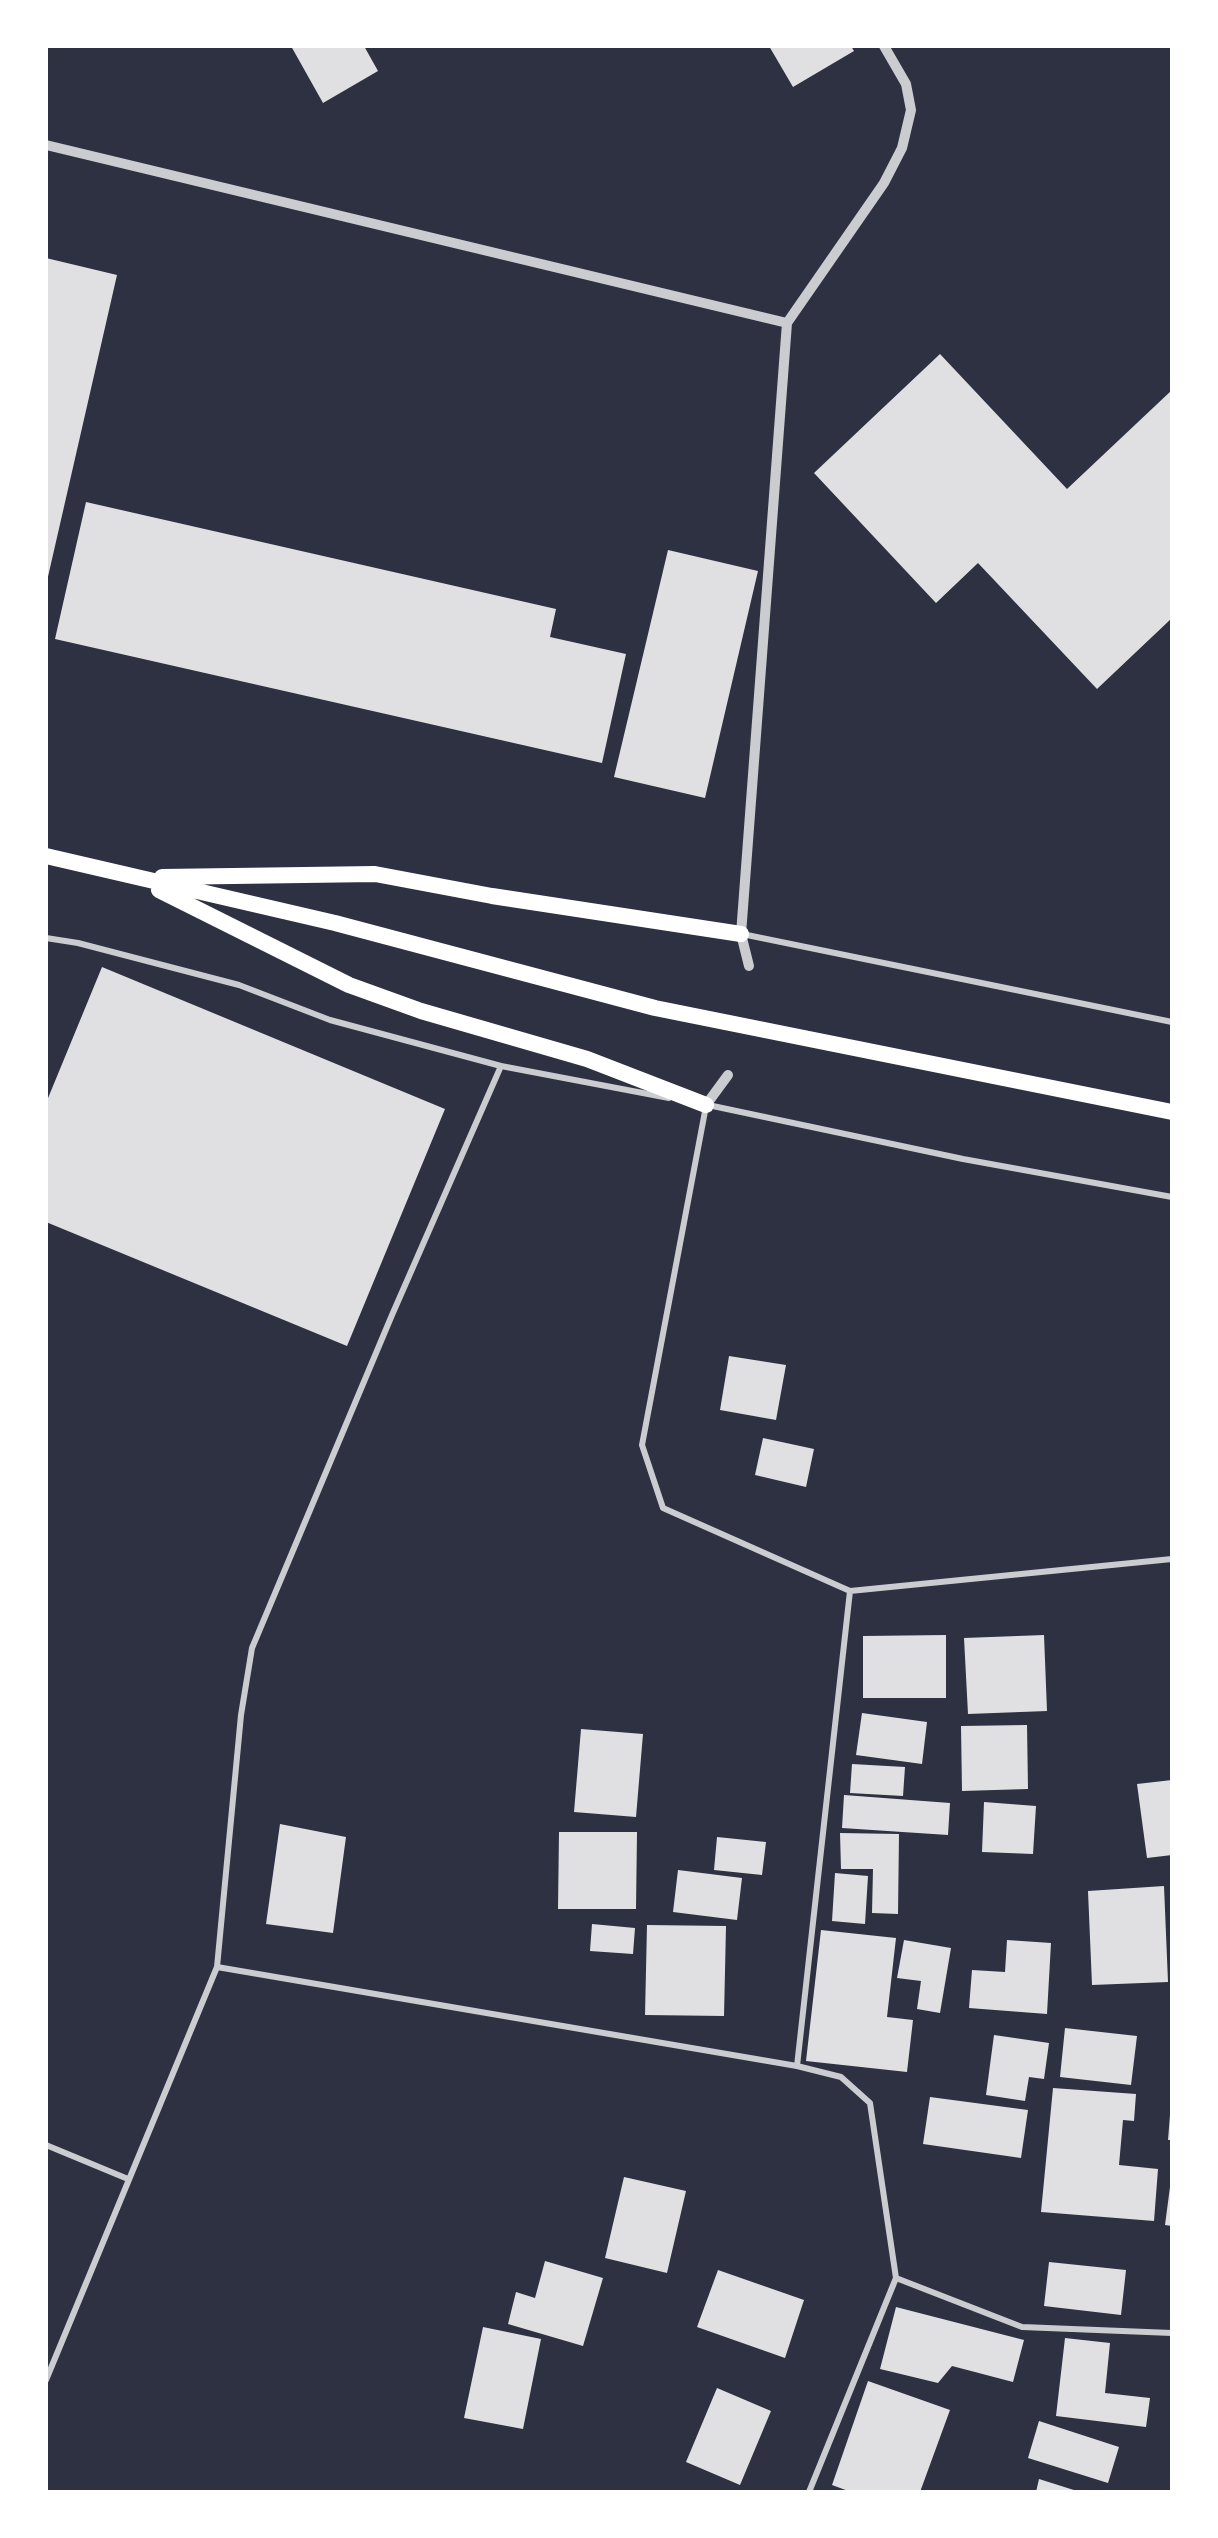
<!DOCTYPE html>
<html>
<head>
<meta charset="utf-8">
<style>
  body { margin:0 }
  #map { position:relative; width:1218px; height:2538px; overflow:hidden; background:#2d3142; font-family:Manrope,sans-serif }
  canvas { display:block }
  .frame { position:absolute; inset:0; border:48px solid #fff; pointer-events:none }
</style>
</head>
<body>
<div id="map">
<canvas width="1218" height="2538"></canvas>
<div class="frame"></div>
</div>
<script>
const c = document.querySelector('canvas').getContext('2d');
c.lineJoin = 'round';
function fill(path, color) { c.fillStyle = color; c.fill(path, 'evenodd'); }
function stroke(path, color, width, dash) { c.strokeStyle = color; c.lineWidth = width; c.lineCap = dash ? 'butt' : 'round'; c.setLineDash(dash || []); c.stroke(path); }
fill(new Path2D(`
  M291,46H364L378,71L323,103Z
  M769,46H851L854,51L793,87Z
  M46,258L117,275L47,581H46Z
  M940,354L1067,489L1172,390V618L1097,689L978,563L936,603L814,473Z
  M86,502L556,609L550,637L626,654L602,763L55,639Z
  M668,550L758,571L705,798L614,777Z
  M102,967L445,1109L347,1346L46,1222V1103Z
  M729,1356L786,1365L776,1420L720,1410Z
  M763,1438L814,1449L806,1487L755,1475Z
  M946,1635V1698H863V1636Z
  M1044,1635L1047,1711L968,1714L964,1638Z
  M862,1713L927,1722L922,1764L856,1755Z
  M1027,1725L1028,1789L962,1791L961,1726Z
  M581,1729L643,1734L636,1817L574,1812Z
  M852,1764L905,1767L903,1796L850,1793Z
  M1172,1780V1855L1147,1858L1137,1784Z
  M844,1795L950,1803L948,1835L842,1828Z
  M984,1802L1036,1806L1033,1854L982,1852Z
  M280,1824L346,1837L333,1933L266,1924Z
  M559,1832H637L636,1909H558Z
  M840,1833L899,1834L898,1914L872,1913L873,1869H841Z
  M717,1837L766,1842L762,1875L714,1870Z
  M678,1870L742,1878L737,1920L673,1912Z
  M835,1873L868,1876L865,1924L832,1921Z
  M1164,1886L1168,1982L1092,1985L1088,1891Z
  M592,1924L635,1928L633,1954L590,1951Z
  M647,1925L726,1926L724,2016L645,2015Z
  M821,1930L896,1938L887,2017L913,2020L907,2072L806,2061Z
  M904,1940L951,1948L940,2013L917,2009L921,1981L897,1978Z
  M1007,1940L1051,1943L1047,2014L969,2008L972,1970L1005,1972Z
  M1065,2028L1137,2036L1131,2085L1060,2077Z
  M994,2035L1049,2043L1044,2079L1029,2077L1025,2101L986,2095Z
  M1053,2088L1136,2094L1134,2121L1123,2120L1119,2165L1158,2169L1154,2221L1041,2212Z
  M930,2097L1028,2110L1021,2158L923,2144Z
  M1170,2115H1172V2140H1168Z
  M624,2177L686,2191L667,2273L605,2258Z
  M1170,2187H1172V2226L1165,2225Z
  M545,2261L603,2278L583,2346L508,2324L516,2292L535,2298Z
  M1049,2262L1126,2270L1121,2315L1044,2306Z
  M718,2270L804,2300L785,2358L697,2327Z
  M896,2307L1024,2340L1013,2382L952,2366L938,2383L880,2369Z
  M483,2327L541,2339L523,2429L464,2418Z
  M1065,2338L1110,2343L1105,2393L1150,2398L1146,2427L1056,2416Z
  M868,2381L950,2410L920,2492H851L832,2485Z
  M717,2388L771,2411L740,2485L686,2462Z
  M1039,2421L1119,2447L1108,2483L1028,2458Z
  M1039,2479L1077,2491V2492H1036Z`), '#e0e0e3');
stroke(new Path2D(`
  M742,934L1172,1022
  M46,938L78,943L239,985L330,1020L501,1066
  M708,1105L963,1159L1172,1197
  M706,1106L642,1445L663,1508L850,1591L1172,1559
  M217,1967L797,2066L841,2077L870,2103L896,2278L809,2492
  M797,2066L850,1591
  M46,2145L128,2179
  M896,2278L1022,2327L1172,2333
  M46,2380L217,1967L241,1715L252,1648L392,1315L501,1066L669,1098`), '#caccd0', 6);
stroke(new Path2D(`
  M46,145L787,323
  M749,966L741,934L787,323L884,183L902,148L911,110L906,84L884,46
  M706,1105L728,1075`), '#caccd0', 10);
stroke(new Path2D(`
  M46,856L335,923L655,1008L1172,1112
  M162,877L375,874L492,896L741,934
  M159,890L349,985L421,1011L587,1059L706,1105`), '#fff', 16);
</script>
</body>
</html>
